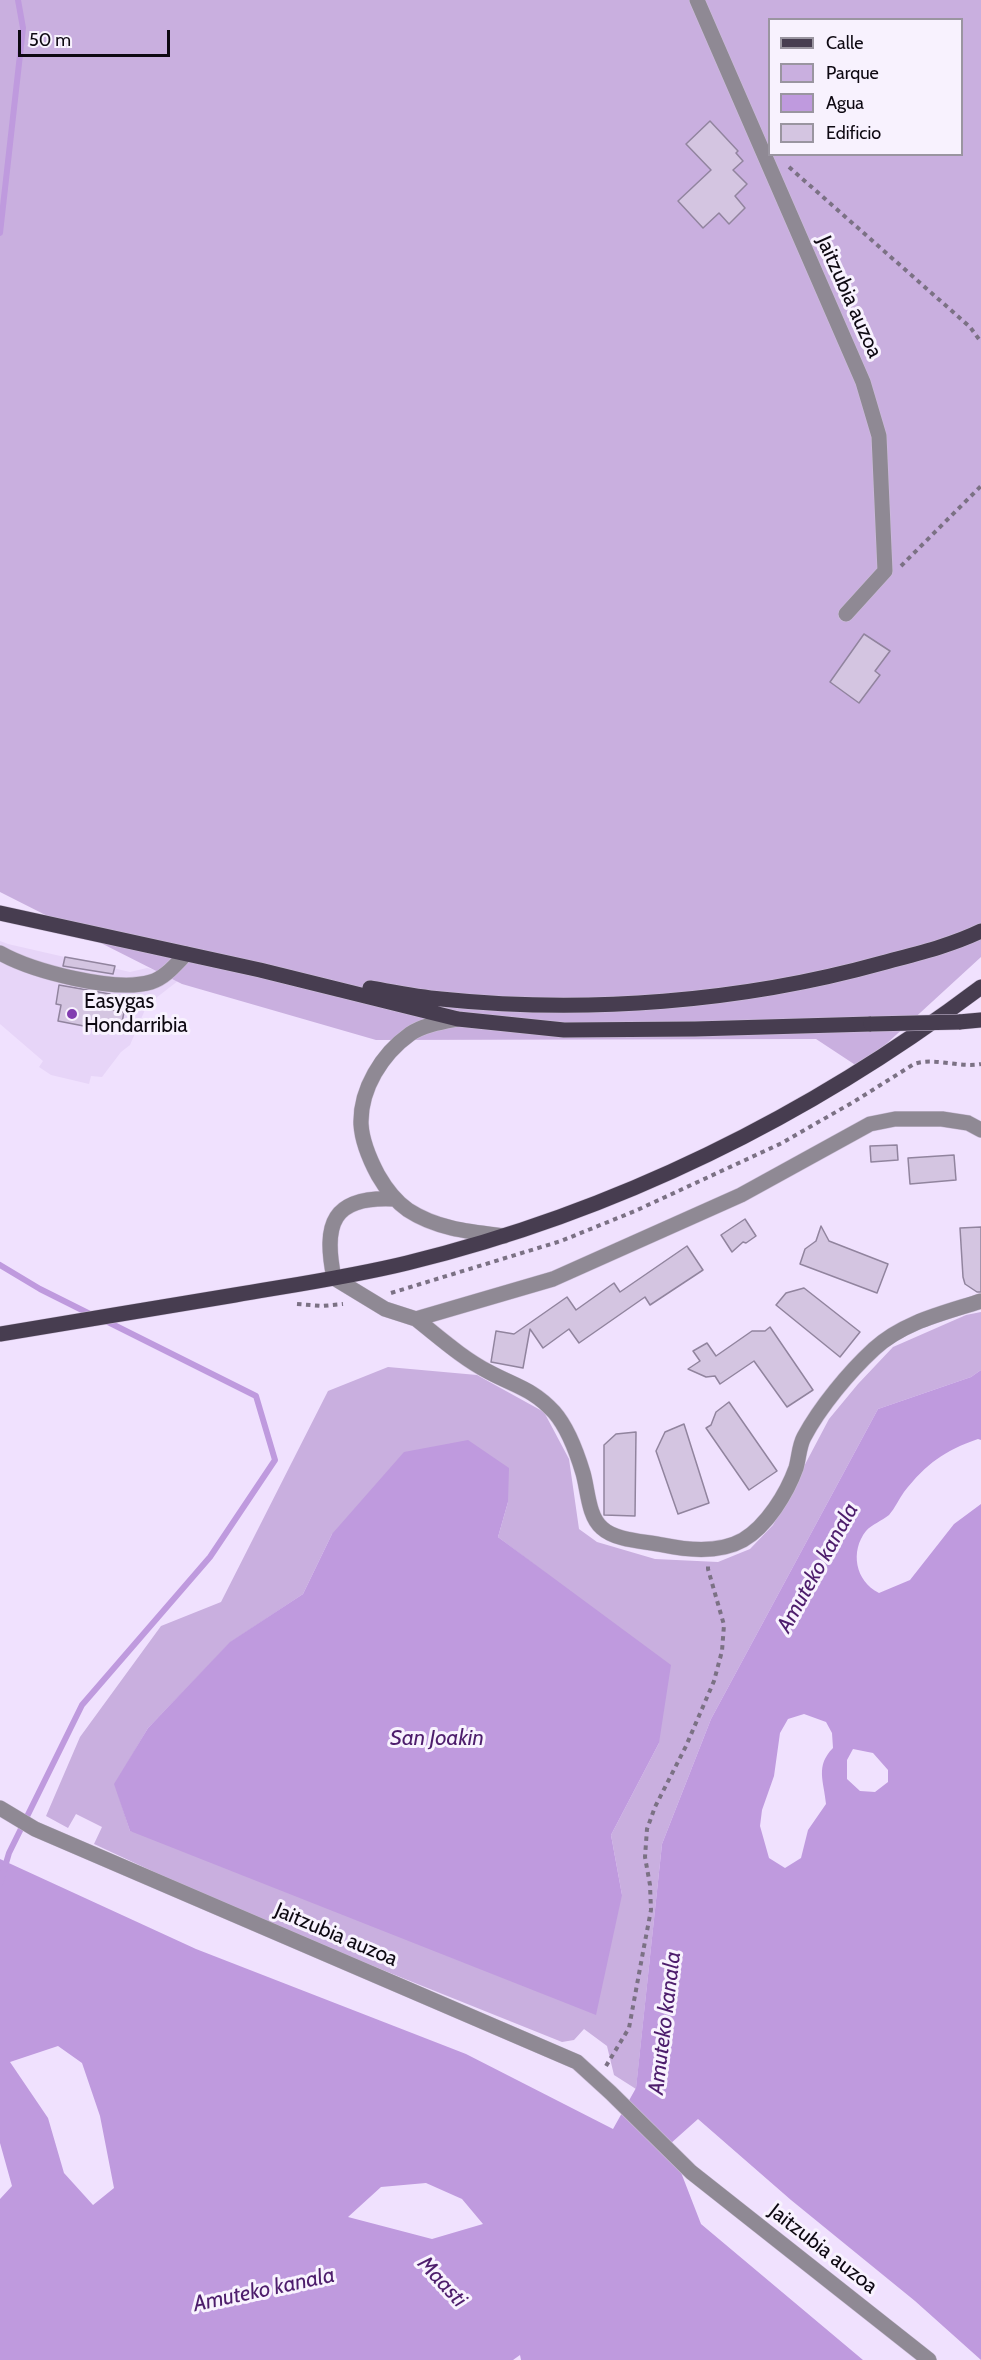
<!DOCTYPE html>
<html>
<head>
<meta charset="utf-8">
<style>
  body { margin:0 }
  #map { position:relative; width:981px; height:2360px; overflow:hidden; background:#f0e1fe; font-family:Cabin,sans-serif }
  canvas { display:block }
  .legend { position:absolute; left:768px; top:18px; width:195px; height:138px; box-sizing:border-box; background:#f8f2fe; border:2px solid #9a95a0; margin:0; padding:8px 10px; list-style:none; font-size:18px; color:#0e0912 }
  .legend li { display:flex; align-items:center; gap:12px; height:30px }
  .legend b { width:30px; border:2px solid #9a95a0 }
  .scale { position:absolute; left:18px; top:30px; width:152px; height:27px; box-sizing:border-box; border:3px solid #0e0912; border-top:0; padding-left:8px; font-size:18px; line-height:21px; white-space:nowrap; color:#0e0912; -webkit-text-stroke:4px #f8f2fe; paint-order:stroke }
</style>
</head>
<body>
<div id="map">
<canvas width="981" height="2360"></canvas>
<ul class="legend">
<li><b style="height:8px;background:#473d50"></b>Calle</li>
<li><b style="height:16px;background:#c9afdf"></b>Parque</li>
<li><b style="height:16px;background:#bf9ade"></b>Agua</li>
<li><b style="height:16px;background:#d4c5e1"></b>Edificio</li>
</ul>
<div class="scale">50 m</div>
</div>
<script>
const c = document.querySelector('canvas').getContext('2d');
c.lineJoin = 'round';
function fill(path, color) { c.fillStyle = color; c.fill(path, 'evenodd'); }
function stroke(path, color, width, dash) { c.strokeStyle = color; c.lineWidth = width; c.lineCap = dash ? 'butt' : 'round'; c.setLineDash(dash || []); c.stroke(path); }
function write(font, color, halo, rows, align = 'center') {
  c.font = font + ' Cabin,sans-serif'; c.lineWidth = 6; c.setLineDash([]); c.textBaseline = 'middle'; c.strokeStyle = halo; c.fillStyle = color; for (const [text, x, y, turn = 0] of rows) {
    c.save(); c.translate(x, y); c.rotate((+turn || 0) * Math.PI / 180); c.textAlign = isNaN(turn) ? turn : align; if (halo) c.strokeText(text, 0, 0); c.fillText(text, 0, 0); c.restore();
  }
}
fill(new Path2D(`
  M0,941L8,944L130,972L147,968L183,977L147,1005L130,1045L121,1052L102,1077L91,1076L89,1084L51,1075L39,1067L43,1061L0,1024Z`), '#e7d5f8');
fill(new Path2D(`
  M0,0H981V957L860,1068L816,1039L376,1040L182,984L0,892ZM770,20H962V154H770Z
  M981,1312V1370L971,1377L878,1409L711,1719L662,1844L636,2089L614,2075L607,2046L584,2029L574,2040L562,2042L253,1918L94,1844L102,1827L76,1814L68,1828L46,1816L80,1737L161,1626L221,1602L328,1391L388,1367L477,1375L544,1412L569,1459L579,1529L597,1542L655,1559L718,1562L750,1549L773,1525L829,1419L858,1384L893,1347L966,1315ZM508,1502L498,1537L548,1575L659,1743L611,1835L622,1895L130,1831L115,1784L148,1728L231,1642L303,1594L332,1534Z`), '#c9afdf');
fill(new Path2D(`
  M981,1370V1440L978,1439C944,1451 927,1463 904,1492C899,1499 895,1508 889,1515C882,1521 872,1524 866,1531C850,1551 855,1581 879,1593L910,1580L954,1524L981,1504V2360L915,2301L791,2200L698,2119L670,2144L701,2224L863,2360H521L520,2355L513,2360H0V2199L12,2186L0,2143V1859L196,1949L466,2054L613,2129L636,2088L662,1844L711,1719L878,1409L971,1377ZM804,1714L826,1722L832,1733L833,1748C815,1766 824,1781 826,1804L808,1830L801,1858L785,1868L769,1858L760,1826L762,1810L774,1776L780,1733L788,1719ZM853,1749L873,1753L888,1770V1782L875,1792L860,1791L847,1779V1760ZM58,2046L82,2063L100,2116L114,2188L93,2205L64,2173L48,2118L10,2062ZM426,2183L462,2199L483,2224L432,2239L348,2217L381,2187Z
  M468,1440L509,1468L508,1502L498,1537L671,1665L659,1743L611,1835L622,1895L596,2015L130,1831L114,1784L148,1728L230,1642L303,1594L332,1534L404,1452Z`), '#bf9ade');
stroke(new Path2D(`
  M0,233L23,28L18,0
  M0,1265L40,1289L94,1316
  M0,1884L9,1853L82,1705L210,1557L275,1460L256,1396L104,1320`), '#bf9ade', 6);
const building = new Path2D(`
  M710,121L738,151L736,153L743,161L733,170L747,184L735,196L745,208L729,224L719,213L703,228L678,201L711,170L686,144Z
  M864,634L890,651L875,671L880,675L859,703L830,682Z
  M65,957L115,966L113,974L63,966Z
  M59,985L110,994L107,1009L124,1012L120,1033L58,1021L61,1005L56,1004Z
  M897,1145L898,1160L871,1162L870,1146Z
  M954,1155L956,1180L910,1184L908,1158Z
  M745,1219L756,1236L746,1243L743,1242L732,1252L721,1235Z
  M821,1226L829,1241L888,1264L877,1293L800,1264L805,1249L816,1241Z
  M981,1227V1292H977L965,1284L963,1277L960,1228Z
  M687,1246L703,1270L650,1305L645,1297L579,1343L569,1329L543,1348L530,1329L523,1368L491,1362L496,1331L514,1334L567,1297L576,1310L614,1283L620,1292Z
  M804,1288L860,1332L840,1357L776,1305L786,1293Z
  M770,1327L813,1390L787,1407L754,1361L720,1384L715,1376L706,1377L688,1369L700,1361L693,1351L707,1343L716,1356L752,1331H765Z
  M729,1402L777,1471L749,1490L706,1428L711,1425L716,1412Z
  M684,1424L709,1503L678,1514L656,1451L665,1432Z
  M636,1432L635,1516L604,1515V1445L616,1434Z`);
fill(building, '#d4c5e1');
stroke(building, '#91849e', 1.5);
const minor = new Path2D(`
  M697,0L863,382L879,436L885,571L846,614
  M0,953C32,971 115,993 151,982C165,978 176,964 186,954
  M458,1019C442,1022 423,1025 410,1034C382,1054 360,1089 361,1124C362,1142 370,1160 378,1175C386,1189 395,1201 408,1210C437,1229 471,1232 504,1236
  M394,1199C332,1196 323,1224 334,1278L385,1309L416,1319L553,1279L741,1195L870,1124L895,1119H942L968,1123L981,1130
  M416,1319C439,1337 462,1358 489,1372C515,1386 533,1389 554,1412C568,1428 577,1453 583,1473C588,1490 588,1516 602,1528C616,1541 645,1541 663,1545C687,1550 720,1553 743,1540C767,1526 787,1493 796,1468C799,1458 799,1446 804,1437C820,1407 849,1372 874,1349C903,1322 944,1313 981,1301
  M0,1808L35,1829L577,2062L611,2093L691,2172L929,2360`);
const major = new Path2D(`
  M0,913L260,970L458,1019L564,1030L695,1029L871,1024
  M370,988C393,992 417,997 441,999C586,1014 742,1002 882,963C915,954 950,946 981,931
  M959,1022L981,1020
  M0,1334C78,1321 157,1308 235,1295C293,1285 350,1277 407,1263C616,1212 810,1116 981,987`);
stroke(minor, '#ccbed8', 16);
stroke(major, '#ccbed8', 16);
stroke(new Path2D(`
  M789,167L970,327L981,342
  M901,566L981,486
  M391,1293L561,1241L635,1211L782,1143L855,1101L914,1064C935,1057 958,1068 981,1064
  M297,1304L322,1306L343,1304
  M606,2066L629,2028L643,1952L651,1910L650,1885L645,1857L647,1829L655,1807L686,1746L714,1681L722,1651L724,1625L708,1569V1564`), '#7b7184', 4, [4.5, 4.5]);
stroke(minor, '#8f8994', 15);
stroke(major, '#473d50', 15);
const majorBridge = new Path2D(`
  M871,1024L959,1022`);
stroke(majorBridge, '#ccbed8', 16, []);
stroke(majorBridge, '#473d50', 15);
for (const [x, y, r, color] of [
  [72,1014,6,"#823db0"]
]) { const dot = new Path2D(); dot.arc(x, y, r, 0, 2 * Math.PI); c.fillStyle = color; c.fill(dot); stroke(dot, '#f8f2fe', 2); }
write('21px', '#0e0912', '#f8f2fe', [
  ["Jaitzubia auzoa",849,297,66],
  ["Jaitzubia auzoa",336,1935,23],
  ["Jaitzubia auzoa",823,2249,38]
]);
write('21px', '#0e0912', '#f8f2fe', [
  ["Easygas",84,1002],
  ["Hondarribia",84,1026]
], 'left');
write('italic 22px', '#4d1d6c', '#f8f2fe', [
  ["Amuteko kanala",818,1568,-61],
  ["San Joakin",437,1739],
  ["Amuteko kanala",665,2023,-83],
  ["Maasti",442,2282,47],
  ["Amuteko kanala",264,2290,-12]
]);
</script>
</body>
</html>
